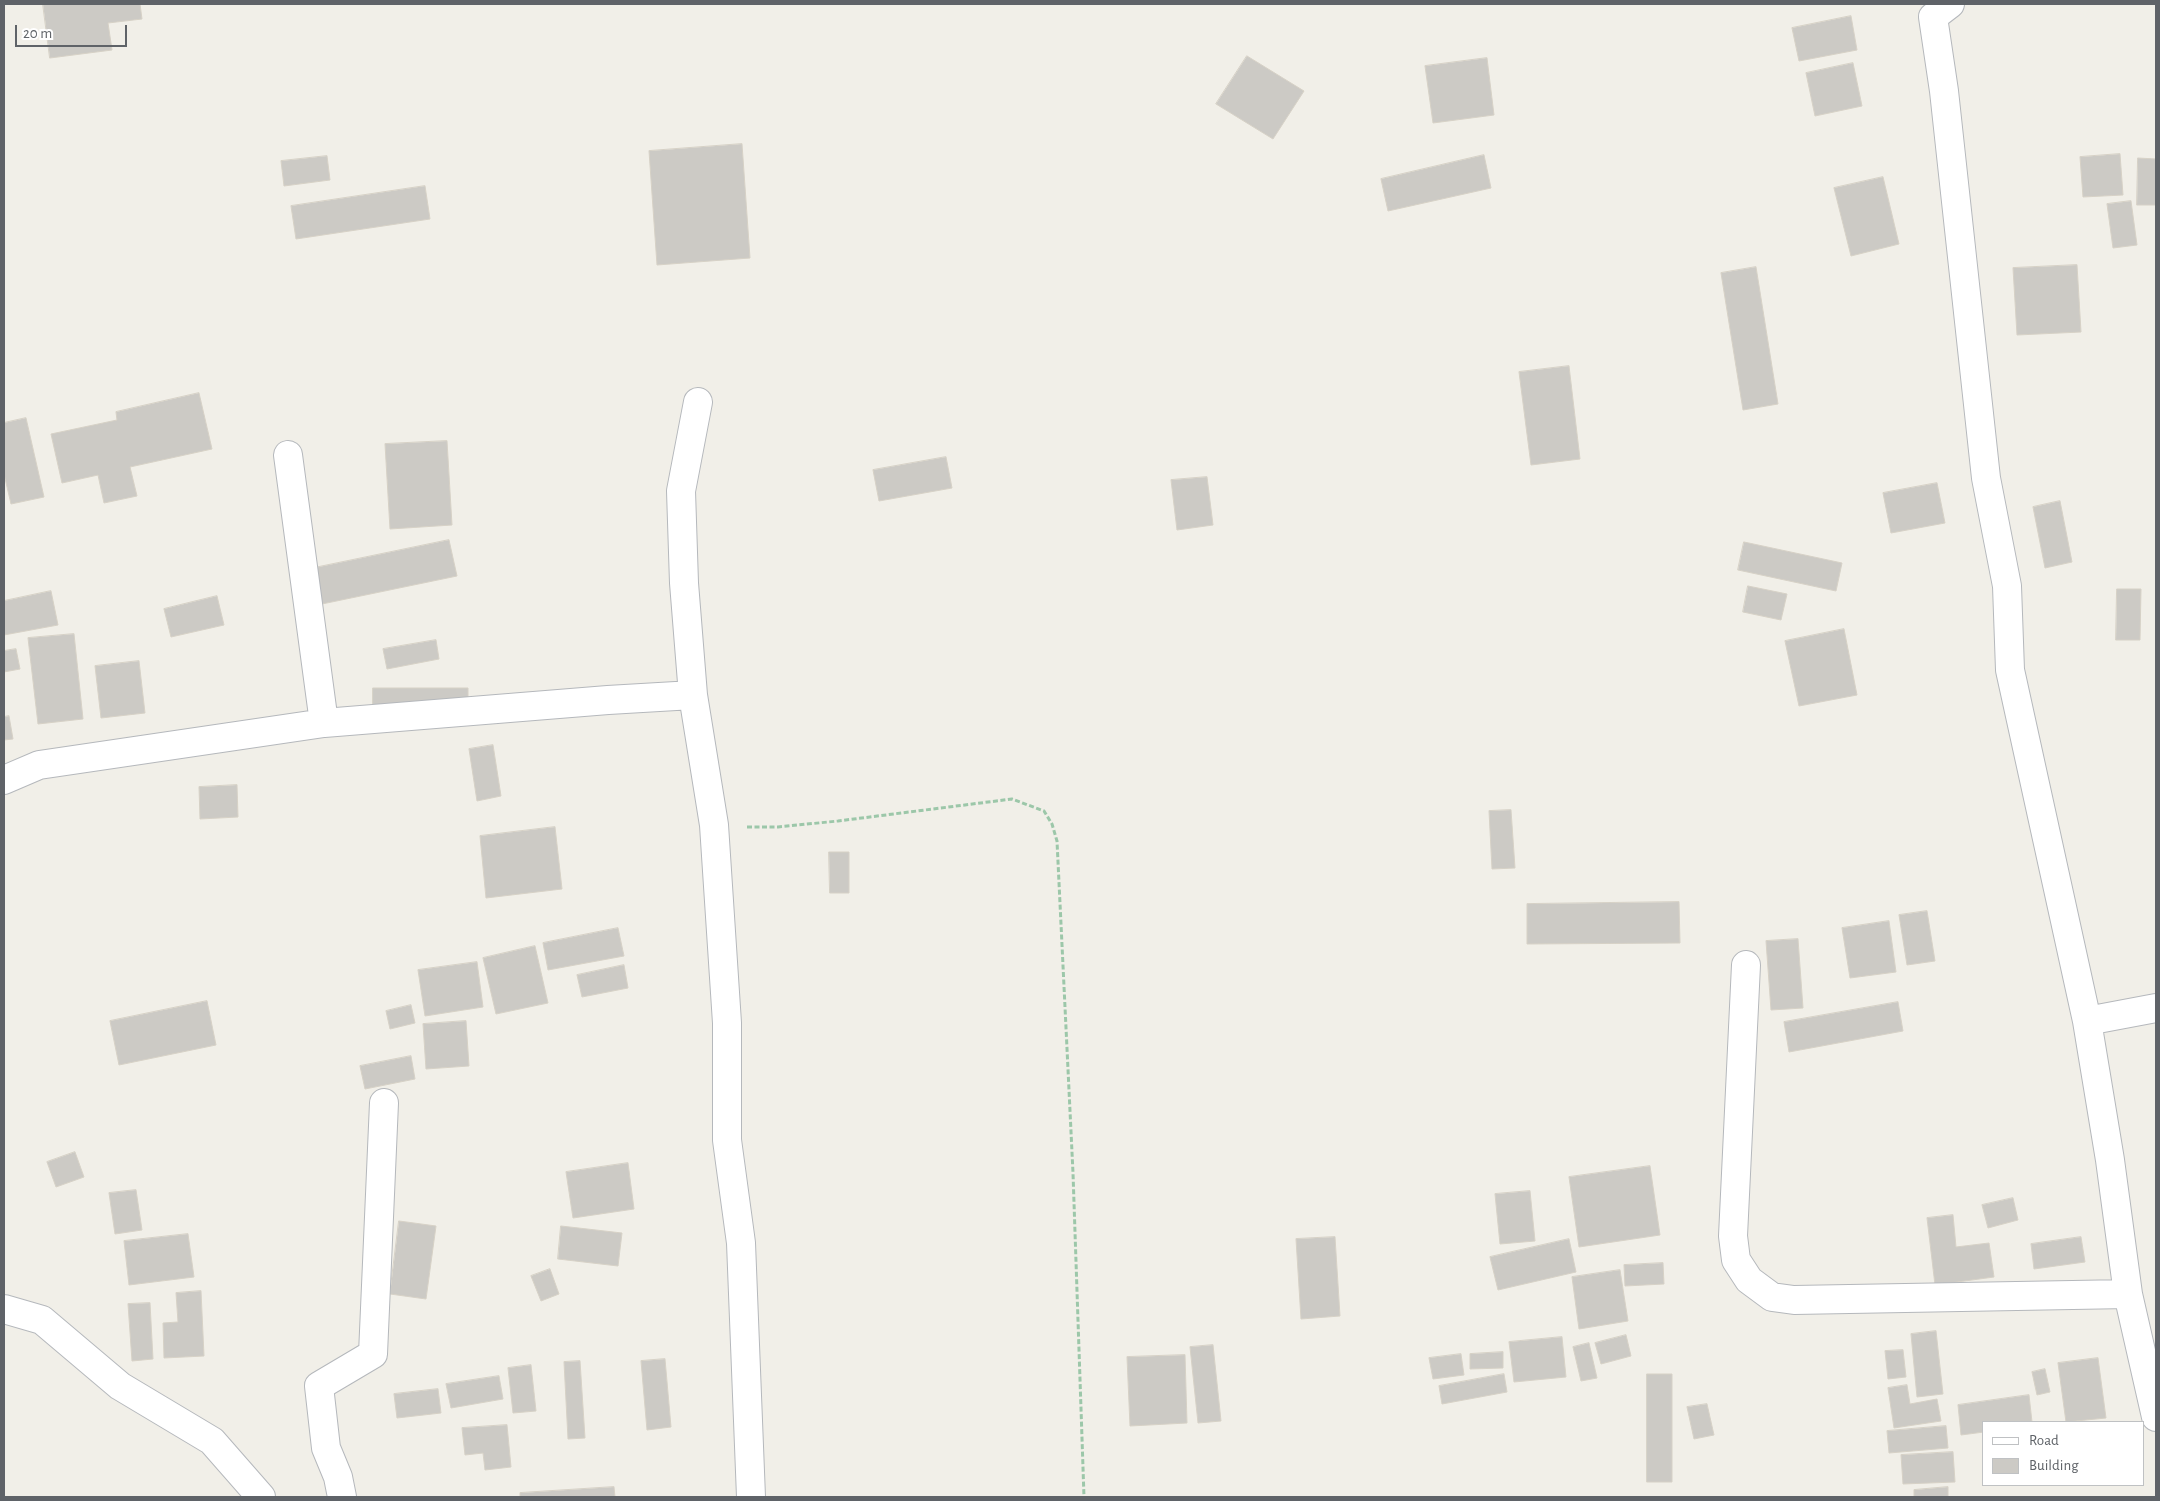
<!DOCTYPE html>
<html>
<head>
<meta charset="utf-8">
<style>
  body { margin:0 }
  #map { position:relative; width:2160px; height:1501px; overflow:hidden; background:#f1efe8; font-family:"Alegreya Sans",sans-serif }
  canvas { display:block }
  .frame { position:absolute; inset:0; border:5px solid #5f6368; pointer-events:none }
  .legend { position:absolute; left:1982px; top:1421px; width:162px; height:65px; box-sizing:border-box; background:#fff; border:1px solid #bfc1c3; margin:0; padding:6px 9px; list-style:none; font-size:15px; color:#5f6368 }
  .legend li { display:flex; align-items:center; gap:10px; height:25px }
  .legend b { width:25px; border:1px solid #bfc1c3 }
  .scale { position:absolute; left:15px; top:25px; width:112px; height:22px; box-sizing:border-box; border:2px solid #5f6368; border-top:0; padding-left:6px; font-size:15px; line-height:18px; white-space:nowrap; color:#5f6368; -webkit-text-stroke:4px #fff; paint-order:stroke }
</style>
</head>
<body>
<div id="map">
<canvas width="2160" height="1501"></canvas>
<div class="frame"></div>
<ul class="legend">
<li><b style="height:6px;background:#fff"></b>Road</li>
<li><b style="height:14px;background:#cccac5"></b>Building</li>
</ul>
<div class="scale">20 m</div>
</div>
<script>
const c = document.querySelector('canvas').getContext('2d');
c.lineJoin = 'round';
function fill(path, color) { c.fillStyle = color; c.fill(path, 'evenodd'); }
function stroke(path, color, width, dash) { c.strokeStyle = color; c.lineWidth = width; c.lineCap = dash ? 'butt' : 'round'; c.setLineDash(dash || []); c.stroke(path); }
const building = new Path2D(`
  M43,4H140L142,19L108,23L112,50L50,58Z
  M1851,16L1857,50L1799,61L1792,28Z
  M1247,56L1304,91L1273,139L1216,104Z
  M1487,58L1494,115L1433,123L1425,66Z
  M1853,63L1862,106L1815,116L1806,73Z
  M742,144L750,258L657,265L649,151Z
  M2120,154L2123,195L2083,197L2080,157Z
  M1484,155L1491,188L1388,211L1381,179Z
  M327,156L330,180L284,186L281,161Z
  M2138,158L2156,159V205H2137Z
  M1883,177L1899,244L1851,256L1834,188Z
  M425,186L430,219L296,239L291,206Z
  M2131,201L2137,245L2113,248L2107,204Z
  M2077,265L2081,332L2017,335L2013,268Z
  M1756,267L1778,404L1743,410L1721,273Z
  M1569,366L1580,459L1531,465L1519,372Z
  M199,393L212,449L130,467L137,496L104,503L98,475L62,483L51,434L117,420L116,412Z
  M26,418L44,497L11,504L4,474V423Z
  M447,441L452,525L390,529L385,444Z
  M946,457L952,488L879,501L873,470Z
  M1207,477L1213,525L1177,530L1171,480Z
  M1937,483L1945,523L1891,533L1883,493Z
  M2060,501L2072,562L2045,568L2033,507Z
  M449,540L457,576L322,604L314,568Z
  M1744,542L1842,563L1836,591L1738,570Z
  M1748,586L1787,594L1781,620L1743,612Z
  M2117,589H2141L2140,640H2116Z
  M51,591L58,625L4,635V601Z
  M217,596L224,625L171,637L164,609Z
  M1844,629L1857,695L1799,706L1785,641Z
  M74,634L83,719L38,724L28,638Z
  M436,640L439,659L387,669L383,649Z
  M16,649L20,669L4,672V651Z
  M139,661L145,713L101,718L95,666Z
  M373,688H468V706L373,707Z
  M9,716L13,739L4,740V717Z
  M493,745L501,796L477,801L469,749Z
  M237,785L238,817L200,819L199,787Z
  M1511,810L1515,868L1492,869L1489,811Z
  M555,827L562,889L486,898L480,836Z
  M829,852H849V893H830Z
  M1679,902L1680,943L1527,944V904Z
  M1927,911L1935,961L1907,965L1899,915Z
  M1889,921L1896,972L1850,978L1842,928Z
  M618,928L624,956L548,970L543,943Z
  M1798,939L1803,1008L1771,1010L1766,941Z
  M535,946L548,1003L496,1014L483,958Z
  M477,962L483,1007L425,1016L418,970Z
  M624,965L628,988L582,997L577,975Z
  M207,1001L216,1045L119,1065L110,1021Z
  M1898,1002L1903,1031L1789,1052L1784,1022Z
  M411,1005L415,1023L390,1029L386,1011Z
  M466,1021L469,1066L426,1069L423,1024Z
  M411,1056L415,1079L365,1089L360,1066Z
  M75,1152L84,1177L56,1187L47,1162Z
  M628,1163L634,1209L573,1218L566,1172Z
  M1650,1166L1660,1235L1579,1247L1569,1177Z
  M136,1190L142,1230L115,1234L109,1193Z
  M1530,1191L1535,1241L1500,1244L1495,1194Z
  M2013,1198L2018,1220L1988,1228L1982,1205Z
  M1953,1215L1956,1247L1989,1243L1994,1277L1935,1285L1927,1218Z
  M399,1221L436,1226L426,1299L390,1294Z
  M561,1226L622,1233L618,1266L558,1259Z
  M188,1234L194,1277L129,1285L124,1241Z
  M1335,1237L1340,1316L1301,1319L1296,1239Z
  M2081,1237L2085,1262L2034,1269L2031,1244Z
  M1569,1239L1576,1272L1498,1290L1490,1257Z
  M1663,1263L1664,1284L1625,1286L1624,1265Z
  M550,1269L559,1294L541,1301L531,1276Z
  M1620,1270L1628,1321L1579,1329L1572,1277Z
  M201,1291L204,1356L164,1358L163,1323L178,1322L176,1293Z
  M150,1303L153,1359L132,1361L128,1304Z
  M1936,1331L1943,1394L1917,1397L1911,1334Z
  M1626,1335L1631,1356L1601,1364L1595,1343Z
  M1562,1337L1566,1377L1514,1382L1509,1342Z
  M1589,1343L1597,1378L1581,1381L1573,1347Z
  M1213,1345L1221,1421L1198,1423L1190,1347Z
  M1903,1350L1906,1377L1888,1379L1885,1351Z
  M1503,1352V1368L1470,1369V1354Z
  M1461,1354L1464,1375L1433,1379L1429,1358Z
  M1185,1355L1187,1423L1130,1426L1127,1357Z
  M2098,1358L2106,1418L2066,1422L2058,1363Z
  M665,1359L671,1427L647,1430L641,1361Z
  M580,1361L585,1438L568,1439L564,1362Z
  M531,1365L536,1411L513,1413L508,1368Z
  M2045,1369L2050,1392L2037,1395L2032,1372Z
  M1504,1374L1507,1392L1442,1404L1439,1386Z
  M1647,1374H1672V1482H1647Z
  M499,1376L503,1399L451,1408L446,1384Z
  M1907,1385L1910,1404L1937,1399L1941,1421L1894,1428L1888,1388Z
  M438,1389L441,1413L397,1418L394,1394Z
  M2029,1395L2032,1422H1984V1432L1961,1435L1958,1405Z
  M1707,1404L1714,1435L1694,1439L1687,1407Z
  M507,1425L511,1467L485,1470L483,1453L465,1455L462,1428Z
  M1946,1426L1948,1448L1889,1453L1887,1431Z
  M1953,1452L1955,1482L1903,1484L1901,1455Z
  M614,1487L615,1497H520V1493Z
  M1948,1487V1497H1914V1490Z`);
fill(building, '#cccac5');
stroke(building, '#d6d1c6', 1);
const street = new Path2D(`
  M1950,4L1933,17L1944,91L1986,478L2007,586L2010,670L2087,1021L2110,1160L2128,1294L2156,1417
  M698,402L681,491L684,583L693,695L714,825L727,1023V1140L741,1243L751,1497
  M288,455L324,723L608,700L693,695
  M4,780L39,765L324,723
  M1746,965L1733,1236L1736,1260L1749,1280L1772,1297L1794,1300L2128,1294
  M2087,1021L2156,1008
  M4,1309L42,1320L120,1386L212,1441L261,1497
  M342,1497L338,1477L326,1448L319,1386L373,1354L384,1103`);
stroke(street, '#b5b8bc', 30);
stroke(new Path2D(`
  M747,827H778L838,821L1012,799L1044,811L1052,824L1057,841L1073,1173L1084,1497`), '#9cc7a9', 3, [5, 2.5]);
stroke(street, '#fff', 28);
</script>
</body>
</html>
